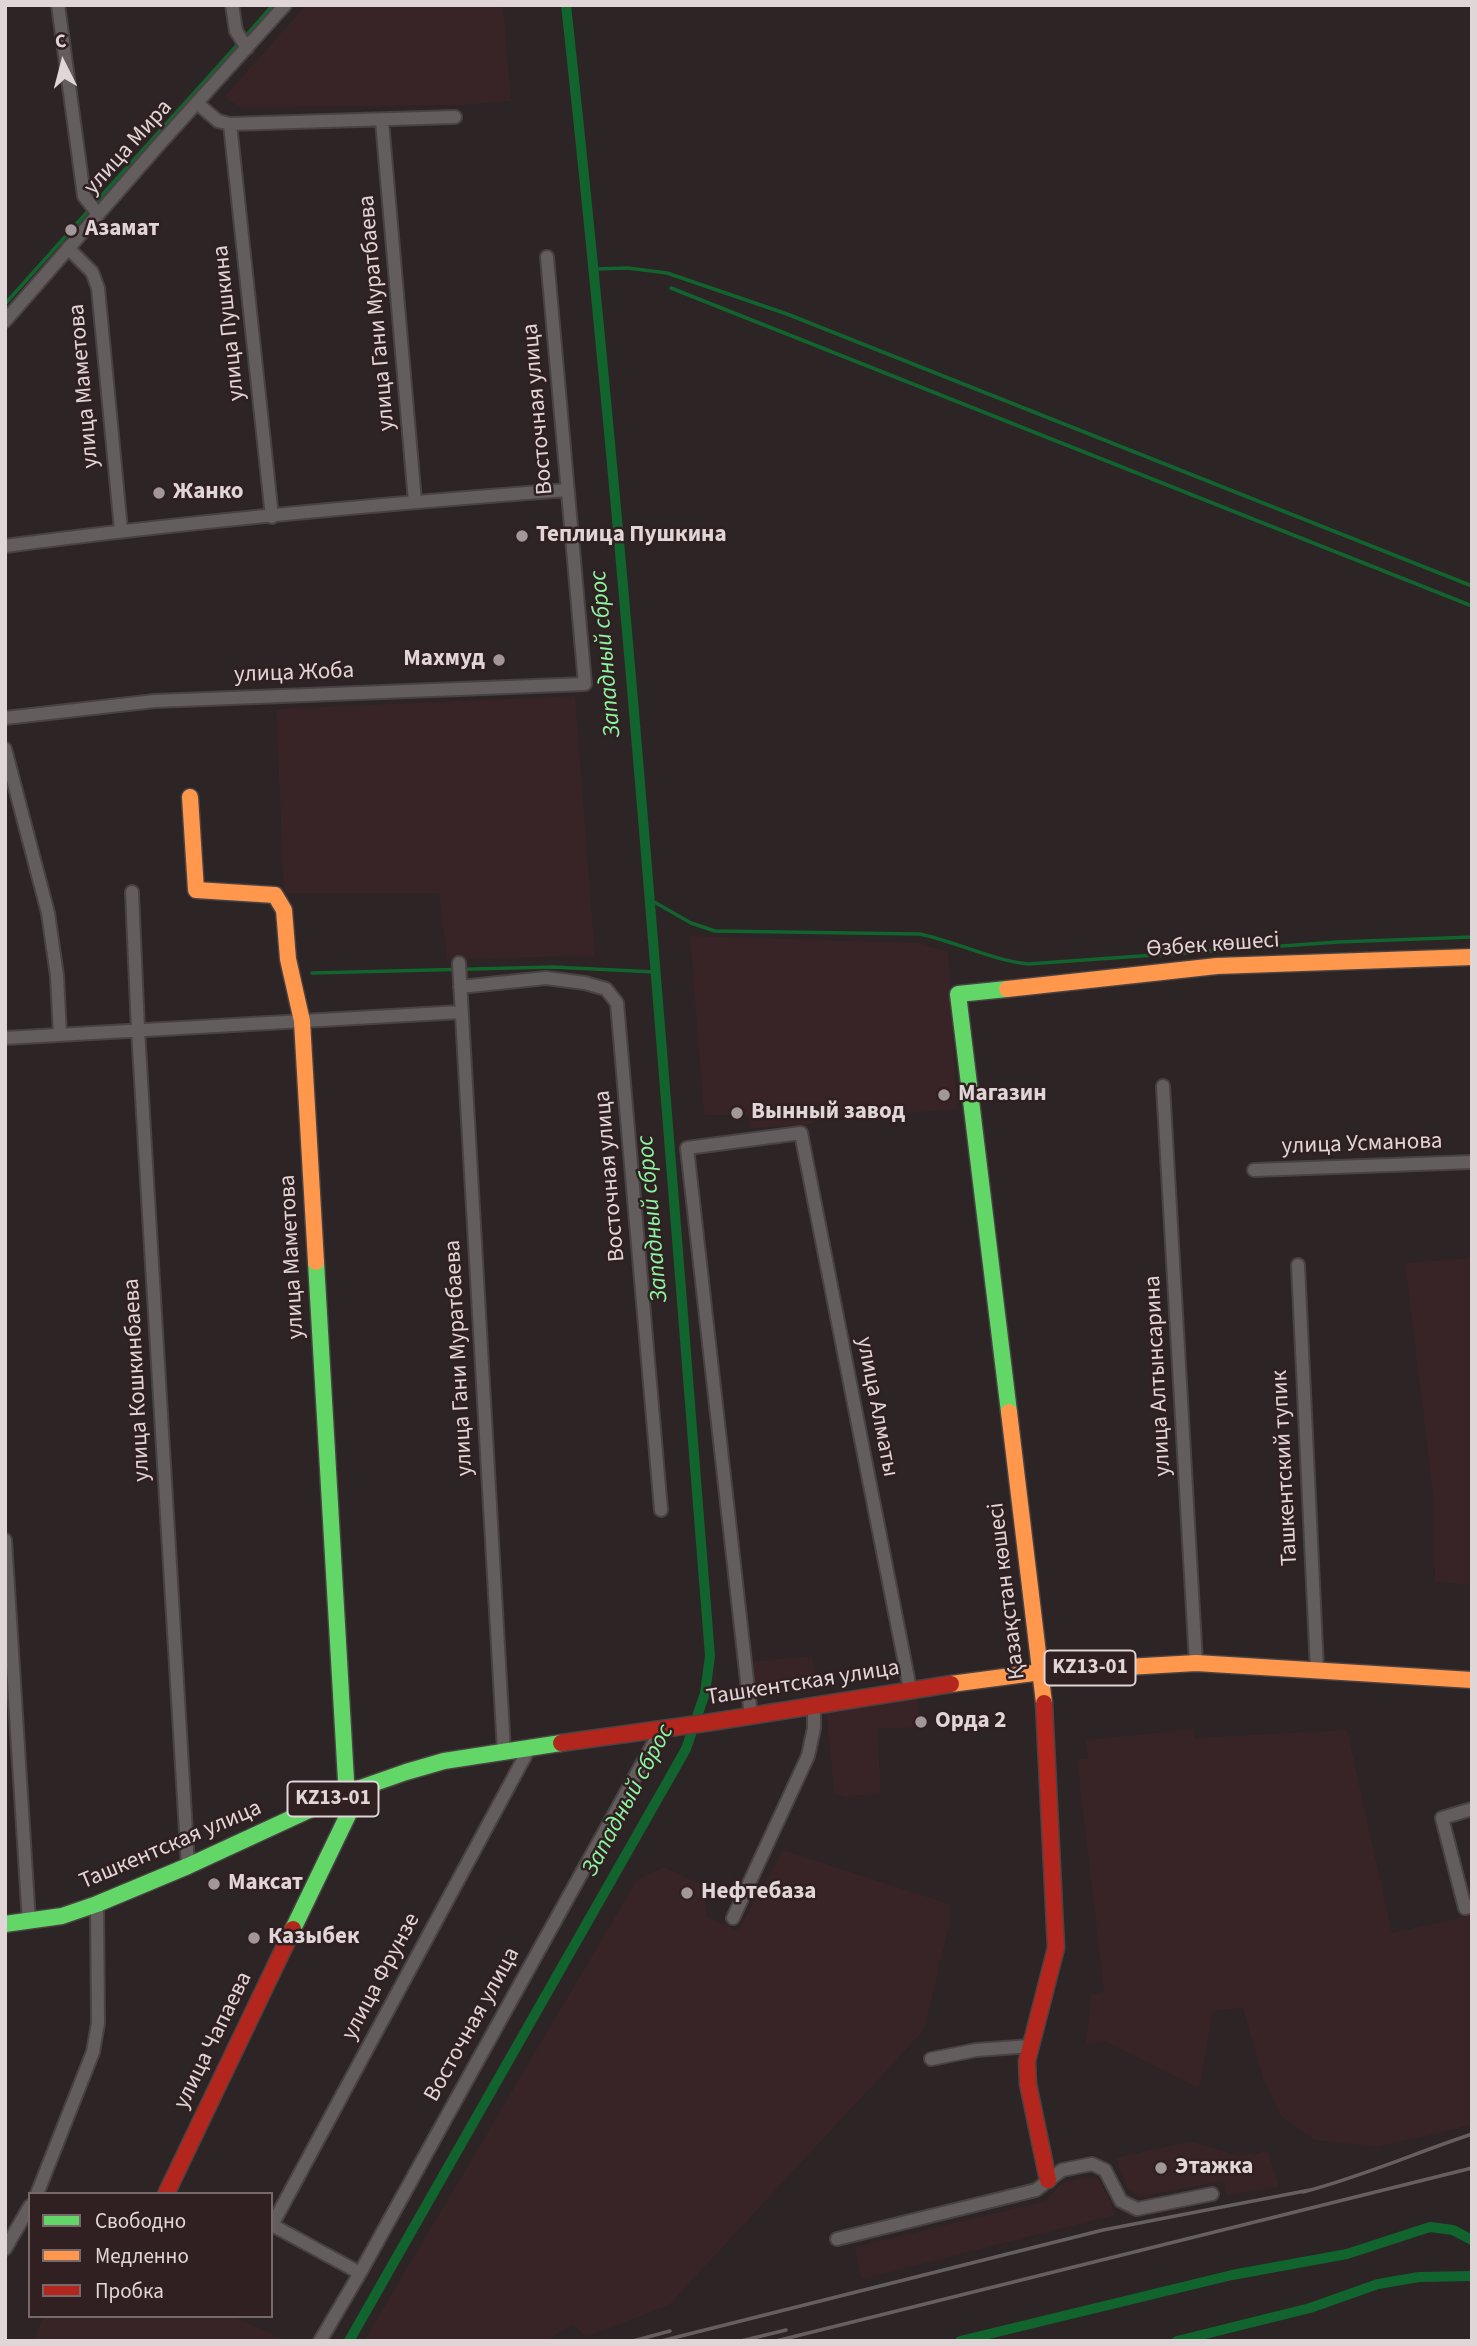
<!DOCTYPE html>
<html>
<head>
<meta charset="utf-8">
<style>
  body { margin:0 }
  #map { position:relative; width:1477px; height:2346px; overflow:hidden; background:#2c2425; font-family:"Source Sans 3",sans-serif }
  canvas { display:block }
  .frame { position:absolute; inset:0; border:7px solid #e1d6d7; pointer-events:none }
  .legend { position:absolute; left:28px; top:2192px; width:245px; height:126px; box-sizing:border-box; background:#302022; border:2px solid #77696a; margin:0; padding:9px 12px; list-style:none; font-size:21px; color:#e1d6d7 }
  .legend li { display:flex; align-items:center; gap:14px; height:35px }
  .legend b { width:35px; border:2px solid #77696a }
  .north { position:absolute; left:28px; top:28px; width:70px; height:70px; -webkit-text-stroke:5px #302022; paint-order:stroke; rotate:354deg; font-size:19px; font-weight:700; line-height:28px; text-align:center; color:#e1d6d7 }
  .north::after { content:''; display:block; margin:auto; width:24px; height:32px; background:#e1d6d7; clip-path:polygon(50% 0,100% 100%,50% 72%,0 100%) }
</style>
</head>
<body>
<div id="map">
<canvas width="1477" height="2346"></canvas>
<div class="frame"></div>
<ul class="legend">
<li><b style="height:9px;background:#63d668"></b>Свободно</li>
<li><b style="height:9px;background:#ff974d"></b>Медленно</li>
<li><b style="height:9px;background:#b3261e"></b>Пробка</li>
</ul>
<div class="north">С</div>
</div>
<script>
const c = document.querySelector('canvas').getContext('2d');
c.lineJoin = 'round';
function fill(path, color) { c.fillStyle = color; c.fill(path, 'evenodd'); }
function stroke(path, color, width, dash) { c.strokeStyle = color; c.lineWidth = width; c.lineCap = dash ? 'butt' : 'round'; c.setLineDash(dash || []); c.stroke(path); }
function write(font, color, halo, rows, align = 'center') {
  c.font = font + ' "Source Sans 3",sans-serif'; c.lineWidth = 5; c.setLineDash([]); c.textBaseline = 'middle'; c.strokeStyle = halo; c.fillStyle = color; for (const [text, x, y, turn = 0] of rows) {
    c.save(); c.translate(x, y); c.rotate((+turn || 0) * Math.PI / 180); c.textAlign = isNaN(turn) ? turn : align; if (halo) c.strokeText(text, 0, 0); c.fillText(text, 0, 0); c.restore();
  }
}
fill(new Path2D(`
  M306,5H503L511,101L462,105L240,107L224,97Z
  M575,696L595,956L447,959L439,893H284L276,709Z
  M690,936L917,943L948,951L957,1109L869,1116L826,1114L811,1124L749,1129V1116L704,1115Z
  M1472,1258V1585L1435,1582L1434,1501L1405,1263Z
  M812,1656L817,1682L753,1692L748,1662Z
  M917,1698L920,1727L877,1729L881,1793L847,1797L834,1794L826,1710Z
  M1194,1729V1738L1347,1730L1392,1933L1472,1915V2125L1377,2147L1315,2140L1281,2116L1264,2081L1243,2008L1213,2011L1199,2088L1105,2041L1086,2044L1091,1995L1104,1992L1077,1760L1088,1758L1086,1740Z
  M783,1850L949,1904V1926L924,2030L669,2305L586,2337L572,2324L546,2341H364L637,1880L664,1867L704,1886L707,1917L738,1931Z
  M1190,2141L1239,2156L1268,2151L1279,2187L1226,2195L1224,2181L1139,2197L1127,2188L1116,2158Z
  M1088,2177L1100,2180L1116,2215L861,2279L855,2247L1046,2201L1061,2183Z
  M44,2316H232L288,2341H33Z`), '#382426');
stroke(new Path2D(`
  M244,38L273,5
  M94,204L239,43
  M595,269L628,268L667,273L787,314L1472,586
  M671,288L1472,606
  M5,304L89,210
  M649,899L691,923L715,931L920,934C957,942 991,960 1028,964L1338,942L1472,937
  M312,973L553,967L655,972`), '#11642d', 3.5);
stroke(new Path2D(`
  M349,2341L686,1749L705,1693L710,1656C666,1106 626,554 566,5
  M960,2341L1232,2275L1347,2254L1430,2227L1453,2230L1472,2240
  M1177,2341L1310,2308L1378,2284L1419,2277L1472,2276`), '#11642d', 10);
const street = new Path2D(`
  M58,5L84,196L98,214
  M232,5L236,31L247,48
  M198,104L218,121L230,124L455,117
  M382,121L415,502
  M230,124L272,517
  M68,248L92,272L98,288L121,530
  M5,321L156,148L285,5
  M5,546C192,521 380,504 567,490
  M5,718L155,701L585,684L547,257
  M5,749L48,913L57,976L60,1035
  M132,892L138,1030L188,1866
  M459,963L504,1751
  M460,987L546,978L585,983L606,989L617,1003L661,1510
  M5,1038L461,1012
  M1163,1086L1196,1663
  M1254,1170L1472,1162
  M1298,1265L1317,1669
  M5,1540L29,1922
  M751,1716L687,1148L801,1133L910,1689
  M1472,1809L1442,1818L1465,1908L1472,1906
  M733,1918L808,1756L814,1728V1705
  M931,2059L976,2050L1031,2046
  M37,2194L93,2052L98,2023L97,1904
  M272,2225L360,2273
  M271,2227L530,1747
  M837,2239L1036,2190L1062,2170L1092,2164L1105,2170L1121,2201L1137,2209L1212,2194
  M5,2249L30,2206
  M320,2341L360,2273L662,1728`);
const fast = new Path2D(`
  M1007,989L958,994L1009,1412
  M5,1924L62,1916L97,1904L188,1866L346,1793L406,1772L444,1761L561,1743
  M293,1929L348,1815L316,1262`);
const slow = new Path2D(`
  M190,797L196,890L275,895L284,910L288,959L302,1021L316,1262
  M1007,989L1217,966L1472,957
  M1009,1412L1044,1703
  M951,1684L1041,1672L1196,1663L1472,1680`);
const jam = new Path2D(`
  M1044,1703L1056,1948L1027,2061L1028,2084L1048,2180
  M561,1743L712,1722L951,1684
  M166,2194L293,1929`);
stroke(street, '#494242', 16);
stroke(fast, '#494242', 19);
stroke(slow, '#494242', 19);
stroke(jam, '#494242', 19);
stroke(street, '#645d5e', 12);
stroke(fast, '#63d668', 16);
stroke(slow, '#ff974d', 16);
stroke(jam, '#b3261e', 16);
stroke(new Path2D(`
  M1303,2192C1361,2177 1415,2153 1472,2134
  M633,2341L670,2331
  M661,2341L1103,2230L1310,2190
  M741,2341L786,2330
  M776,2341L1472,2168`), '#655f60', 3.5);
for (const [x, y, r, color] of [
  [71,230,7,"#a29899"],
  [159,493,7,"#a29899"],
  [522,536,7,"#a29899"],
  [499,660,7,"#a29899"],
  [944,1095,7,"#a29899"],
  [737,1113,7,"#a29899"],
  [921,1722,7,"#a29899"],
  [214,1884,7,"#a29899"],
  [687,1893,7,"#a29899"],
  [254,1938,7,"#a29899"],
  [1161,2168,7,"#a29899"]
]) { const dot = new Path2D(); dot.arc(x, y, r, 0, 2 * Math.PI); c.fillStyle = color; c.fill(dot); stroke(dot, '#302022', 2.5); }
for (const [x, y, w] of [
  [1090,1668,91],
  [333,1799,91]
]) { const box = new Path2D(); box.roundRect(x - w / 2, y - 17.5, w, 35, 5); c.fillStyle = '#302022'; c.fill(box); stroke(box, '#e1d6d7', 2); }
write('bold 21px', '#e1d6d7', null, [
  ["KZ13-01",1090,1668],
  ["KZ13-01",333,1799]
]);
write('23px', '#e1d6d7', '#302022', [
  ["улица Мира",129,148,-48],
  ["улица Гани Муратбаева",378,313,-95],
  ["улица Пушкина",230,323,-96],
  ["улица Маметова",85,386,-95],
  ["Восточная улица",539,409,-95],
  ["улица Жоба",294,674,-2],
  ["Өзбек көшесі",1213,946,-4],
  ["улица Усманова",1362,1145,-2],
  ["Восточная улица",611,1176,-95],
  ["улица Маметова",293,1257,-93],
  ["улица Гани Муратбаева",460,1358,-93],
  ["улица Алтынсарина",1159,1376,-93],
  ["улица Кошкинбаева",138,1380,-93],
  ["улица Алматы",876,1407,79],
  ["Ташкентский тупик",1286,1468,-93],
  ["Қазақстан көшесі",1008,1591,-97],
  ["Ташкентская улица",803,1684,-9],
  ["Ташкентская улица",171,1846,-23],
  ["улица Фрунзе",382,1977,-62],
  ["Восточная улица",473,2025,-61],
  ["улица Чапаева",214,2041,-64]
]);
write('bold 23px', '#e1d6d7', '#302022', [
  ["Азамат",85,230],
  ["Жанко",173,493],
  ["Теплица Пушкина",536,536],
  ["Махмуд",485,660,"right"],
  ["Магазин",958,1095],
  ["Вынный завод",751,1113],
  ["Орда 2",935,1722],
  ["Максат",228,1884],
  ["Нефтебаза",701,1893],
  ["Казыбек",268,1938],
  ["Этажка",1175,2168]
], 'left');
write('italic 24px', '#8bf6a0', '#302022', [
  ["Западный сброс",607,654,-95],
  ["Западный сброс",654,1219,-95],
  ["Западный сброс",629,1801,-62]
]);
</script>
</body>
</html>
